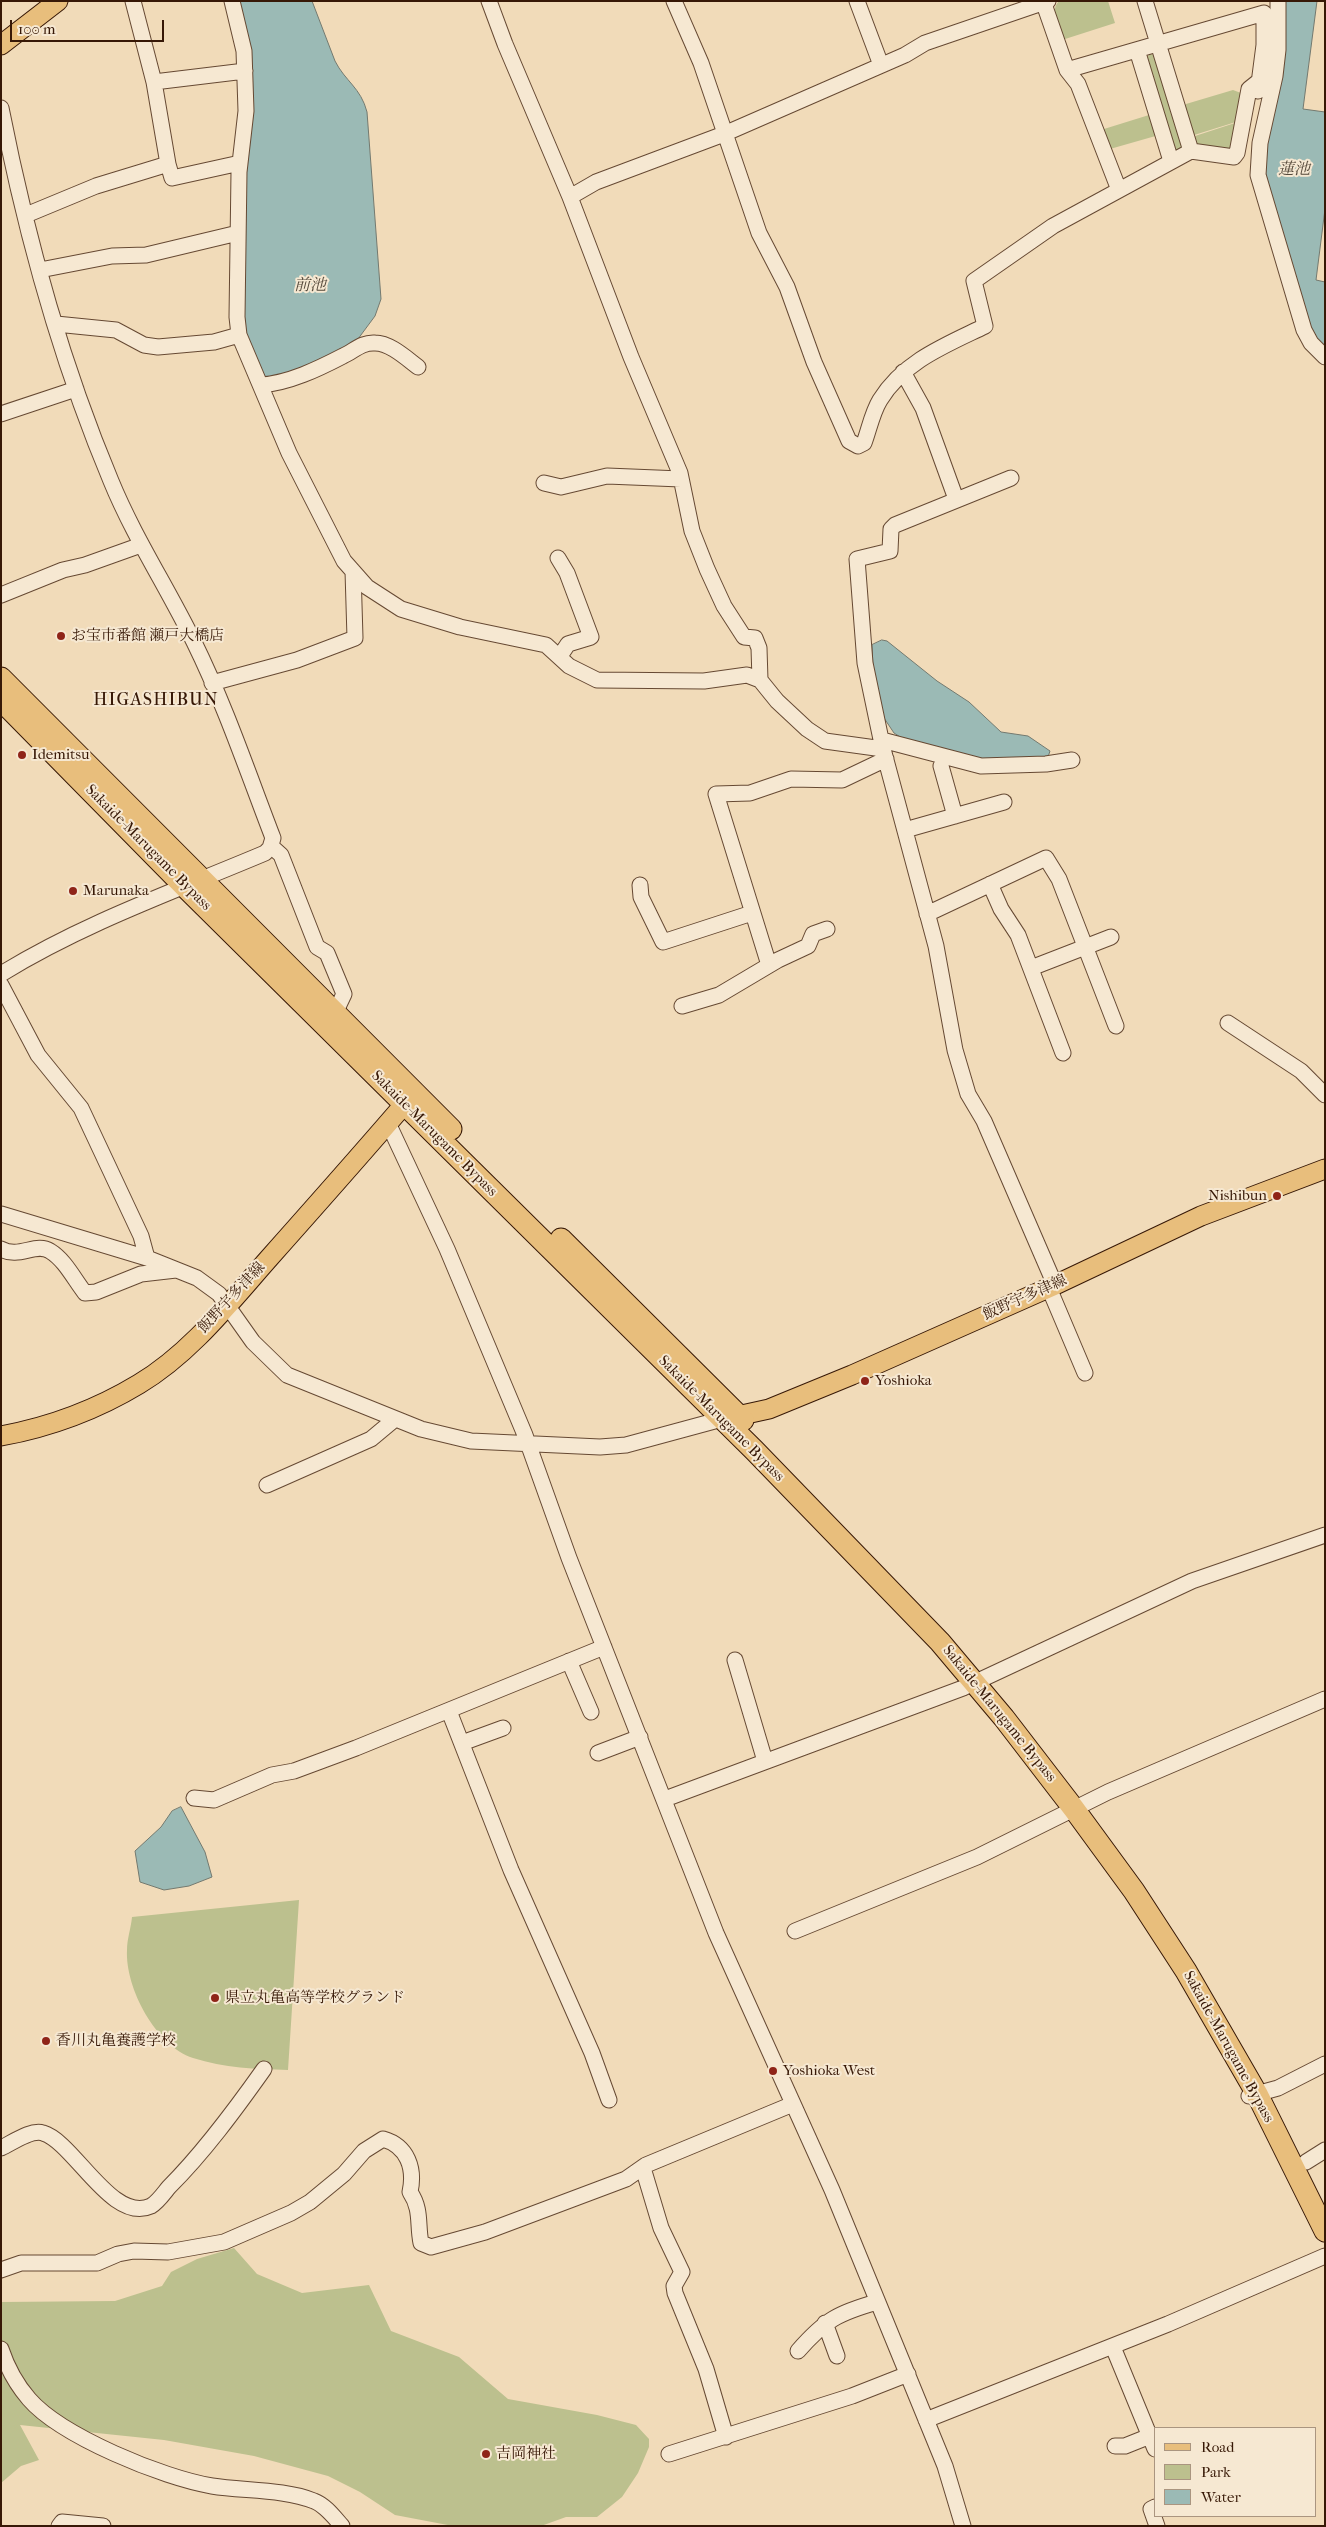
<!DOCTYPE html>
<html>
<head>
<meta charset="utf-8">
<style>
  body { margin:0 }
  #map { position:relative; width:1326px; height:2527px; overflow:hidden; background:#f1dbb9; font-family:"IM FELL French Canon",serif }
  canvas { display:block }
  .frame { position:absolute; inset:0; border:2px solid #371806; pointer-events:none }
  .legend { position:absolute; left:1154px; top:2427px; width:162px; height:90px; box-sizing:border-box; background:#f6e8d2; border:1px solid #aa9580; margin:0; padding:6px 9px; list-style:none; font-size:15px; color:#371806 }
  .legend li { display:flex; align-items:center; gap:10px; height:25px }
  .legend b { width:25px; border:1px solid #aa9580 }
  .scale { position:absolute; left:10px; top:20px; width:154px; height:22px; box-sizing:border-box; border:2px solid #371806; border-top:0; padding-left:6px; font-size:15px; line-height:18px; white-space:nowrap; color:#371806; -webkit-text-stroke:4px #f6e8d2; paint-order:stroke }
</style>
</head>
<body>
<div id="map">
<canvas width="1326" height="2527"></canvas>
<div class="frame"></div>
<ul class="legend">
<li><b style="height:6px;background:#e8be7c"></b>Road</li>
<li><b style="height:14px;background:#bcc08e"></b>Park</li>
<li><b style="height:14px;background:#9bbab5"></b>Water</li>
</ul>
<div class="scale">100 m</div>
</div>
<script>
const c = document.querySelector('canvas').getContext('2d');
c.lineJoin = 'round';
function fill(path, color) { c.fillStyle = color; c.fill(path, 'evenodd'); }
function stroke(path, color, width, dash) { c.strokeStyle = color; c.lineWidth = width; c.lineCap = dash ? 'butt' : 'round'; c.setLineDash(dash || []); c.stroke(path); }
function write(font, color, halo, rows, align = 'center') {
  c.font = font + ' "IM FELL French Canon","Noto Serif JP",serif'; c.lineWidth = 4; c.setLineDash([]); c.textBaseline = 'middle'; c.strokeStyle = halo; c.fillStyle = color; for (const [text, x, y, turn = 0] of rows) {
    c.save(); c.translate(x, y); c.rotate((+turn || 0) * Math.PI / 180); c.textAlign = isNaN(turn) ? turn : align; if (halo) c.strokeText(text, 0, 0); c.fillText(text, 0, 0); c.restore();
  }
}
fill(new Path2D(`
  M1059,1H1108L1115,23L1062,40C1059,29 1049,11 1059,1Z
  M1150,54L1155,55L1184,146L1174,154L1146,58Z
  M1233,90L1241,93L1239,121L1191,136L1184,107L1186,104Z
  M1149,115L1159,135L1110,149L1101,133L1104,129Z
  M1238,122L1234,149L1199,150L1192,137Z
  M299,1900L288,2070C256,2069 224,2068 193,2058C156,2046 125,1988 127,1950C127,1939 131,1928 132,1917Z
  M234,2248L257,2274L302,2293L369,2285L391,2331L459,2357L508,2399L597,2415L636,2425L649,2439V2447L638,2473L622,2497L597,2517H566L541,2526H453L395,2515L360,2492L328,2476L254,2456L164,2440L20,2425L39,2460L21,2466L1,2483V2302L115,2301L162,2286L171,2272L197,2259Z`), '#bcc08e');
const water = new Path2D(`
  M238,1H312L335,61C345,81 361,88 367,112L381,299L375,316L355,343L277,380L266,378L262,374L245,339Z
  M1282,1H1317L1303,109L1325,112V209L1316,280L1325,282V347L1316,338L1306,321L1263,164Z
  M882,640L887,641L937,681L969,702L1001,732L1028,736L1050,751L1048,757L981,759L905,740L894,733L884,718L873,669L872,645Z
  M181,1807L205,1852L212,1877L189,1886L164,1890L140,1882L135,1851L161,1827L172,1811Z`);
fill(water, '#9bbab5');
stroke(water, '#73796f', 1);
const minor = new Path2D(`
  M232,1L244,51L246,111L239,172L237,317L239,335
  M489,1L505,44L570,197L631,357L680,473L692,531L707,569L724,606L744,637L755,638L759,648L760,680
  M674,1L701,63L759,233L787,287L814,362L849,441L858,446L864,443C869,430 872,413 880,400C904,361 946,345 985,326L974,281L1053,226L1191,151L1234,157L1237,153L1249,89L1259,81
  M857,1L881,65
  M1145,1L1191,151
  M1278,1V50L1275,76L1260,143L1258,175L1304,330L1311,343L1325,357
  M1044,4L1067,70L1078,84L1119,190
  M1137,50L1171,161
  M1067,70L1264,13V45L1258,91
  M154,82L245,71
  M1,108C26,235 61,362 111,481C134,537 167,587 194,642C225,705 248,773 273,838L270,848L265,853C175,891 84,923 1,974
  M168,164L172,178L240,163
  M570,197L596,182L724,134L905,55L925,43L1048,1
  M26,215L96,186L168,164L154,82L133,1
  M40,270L112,256L146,255L238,233
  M56,324L116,330L144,345L158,347L214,342L239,335L289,453L344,561L367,587L401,609L460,627L546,645L569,666L597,680L704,681L747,675L760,680L777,701L807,729L825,741L883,749
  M903,372L923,408L956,499
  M261,385C289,383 318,369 343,356C354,351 362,342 375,343C390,343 406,358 418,367
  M1,414L76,389
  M1011,478L895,525L891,529L890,551L857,559L865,663L883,749L936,946L955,1050L968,1094L984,1121L1055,1285
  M544,483L561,487L607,476L681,479
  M558,558L567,573L591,637L568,644L560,656
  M1,595L63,570L85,565L141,545
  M212,683L297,660L355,638L353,571
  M882,740L981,766L1046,764L1072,760
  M941,766L955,816
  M905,830L1004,802
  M271,846L281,855L317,947L327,953L344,994L335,1013
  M990,884L1001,909L1018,935L1063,1053
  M640,885L641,897L663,942L752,913
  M927,914L1046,858L1059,879L1116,1026
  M769,965L716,794L750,793L791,779L842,780L886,759
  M1031,968L1111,937
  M1,985L38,1055L81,1108L141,1236L147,1258
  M682,1006L719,995L778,960L808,946L813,934L827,929
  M1228,1023L1301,1071L1325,1095
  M388,1123L447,1249L525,1435L569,1558L716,1933L832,2190L945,2466L963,2526
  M1,1214L147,1258L197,1278L219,1294L253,1342L287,1375L421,1429L471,1441L600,1447L626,1445L722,1419
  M1,1249C19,1259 36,1242 50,1251C65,1260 74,1279 85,1293L96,1292L141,1274L176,1270
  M1049,1288L1085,1373
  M267,1485L371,1439L395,1419
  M735,1660L765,1761
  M569,1661L591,1712
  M449,1711L511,1870L592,2053L609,2100
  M462,1743L503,1728
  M598,1753L640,1737
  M194,1798L214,1800L272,1775L294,1771L356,1748L604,1647
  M665,1799L963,1688L1192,1581L1325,1535
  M795,1931L977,1857L1108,1792L1325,1699
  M1249,2096L1278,2088L1325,2064
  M1,2148C12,2143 31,2129 43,2133C74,2142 112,2224 151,2206C158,2202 164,2193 169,2187C204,2152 235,2110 264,2069
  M1306,2162L1325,2150
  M643,2168L661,2228L682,2272L674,2286L675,2293L706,2369L726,2437
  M1,2270L21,2263H97L118,2254L134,2251L168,2252L224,2242L291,2213L310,2202L344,2174L364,2151L383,2139C408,2146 415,2169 410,2192C422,2210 417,2224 421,2243L431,2247L485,2232L626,2179L646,2165L793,2104
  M825,2323L837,2356
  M1113,2347L1155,2449
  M1,2349C7,2367 16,2384 29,2399C61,2436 163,2478 212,2486C243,2491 285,2489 314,2501C325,2505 334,2517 342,2526
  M798,2351C825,2320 838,2313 877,2302
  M926,2420L1168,2324L1325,2256
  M1115,2446H1125L1150,2436
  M669,2454L852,2396L908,2374
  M1155,2507L1151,2509L1157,2526
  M59,2526L62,2522L103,2526`);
const major = new Path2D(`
  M1,45L58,1
  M728,1418L769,1409L852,1375L1055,1285L1201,1216L1325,1169
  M1,1436C50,1427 96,1410 139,1384C191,1353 231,1301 271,1256C319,1202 367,1148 414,1093`);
const highway = new Path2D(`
  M1,678L451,1129
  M1,700L185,887L754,1450L940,1642L1004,1718L1074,1809L1134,1891L1186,1971L1257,2094L1325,2231
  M561,1239L743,1420`);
stroke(minor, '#664933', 17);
stroke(major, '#371806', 21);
stroke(highway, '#371806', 23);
stroke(minor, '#f6e8d2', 15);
stroke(major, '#e8be7c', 19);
stroke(highway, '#e8be7c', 21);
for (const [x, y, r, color] of [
  [61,636,5,"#8f2418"],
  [22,755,5,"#8f2418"],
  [73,891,5,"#8f2418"],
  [1277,1196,5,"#8f2418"],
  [865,1381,5,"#8f2418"],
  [215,1998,5,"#8f2418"],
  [46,2041,5,"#8f2418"],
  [773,2071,5,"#8f2418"],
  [486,2454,5,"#8f2418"]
]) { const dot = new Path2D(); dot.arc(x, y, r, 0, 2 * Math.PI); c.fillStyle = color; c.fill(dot); stroke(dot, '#f6e8d2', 2); }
write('15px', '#371806', '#f6e8d2', [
  ["お宝市番館 瀬戸大橋店",71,636],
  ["Idemitsu",32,755],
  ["Marunaka",83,891],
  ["Nishibun",1267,1196,"right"],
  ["Yoshioka",875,1381],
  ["県立丸亀高等学校グランド",225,1998],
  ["香川丸亀養護学校",56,2041],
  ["Yoshioka West",783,2071],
  ["吉岡神社",496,2454]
], 'left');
write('15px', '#371806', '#f6e8d2', [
  ["Sakaide-Marugame Bypass",148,848,45],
  ["Sakaide-Marugame Bypass",434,1134,45],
  ["飯野宇多津線",232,1298,-47],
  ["飯野宇多津線",1025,1298,-24],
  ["Sakaide-Marugame Bypass",721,1419,45],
  ["Sakaide-Marugame Bypass",999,1714,51],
  ["Sakaide-Marugame Bypass",1228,2047,61]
]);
write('italic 16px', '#55493b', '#f6e8d2', [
  ["蓮池",1294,170],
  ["前池",310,286]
]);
c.letterSpacing = '1px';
write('18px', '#371806', '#f6e8d2', [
  ["HIGASHIBUN",156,701]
]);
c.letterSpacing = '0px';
</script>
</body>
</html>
